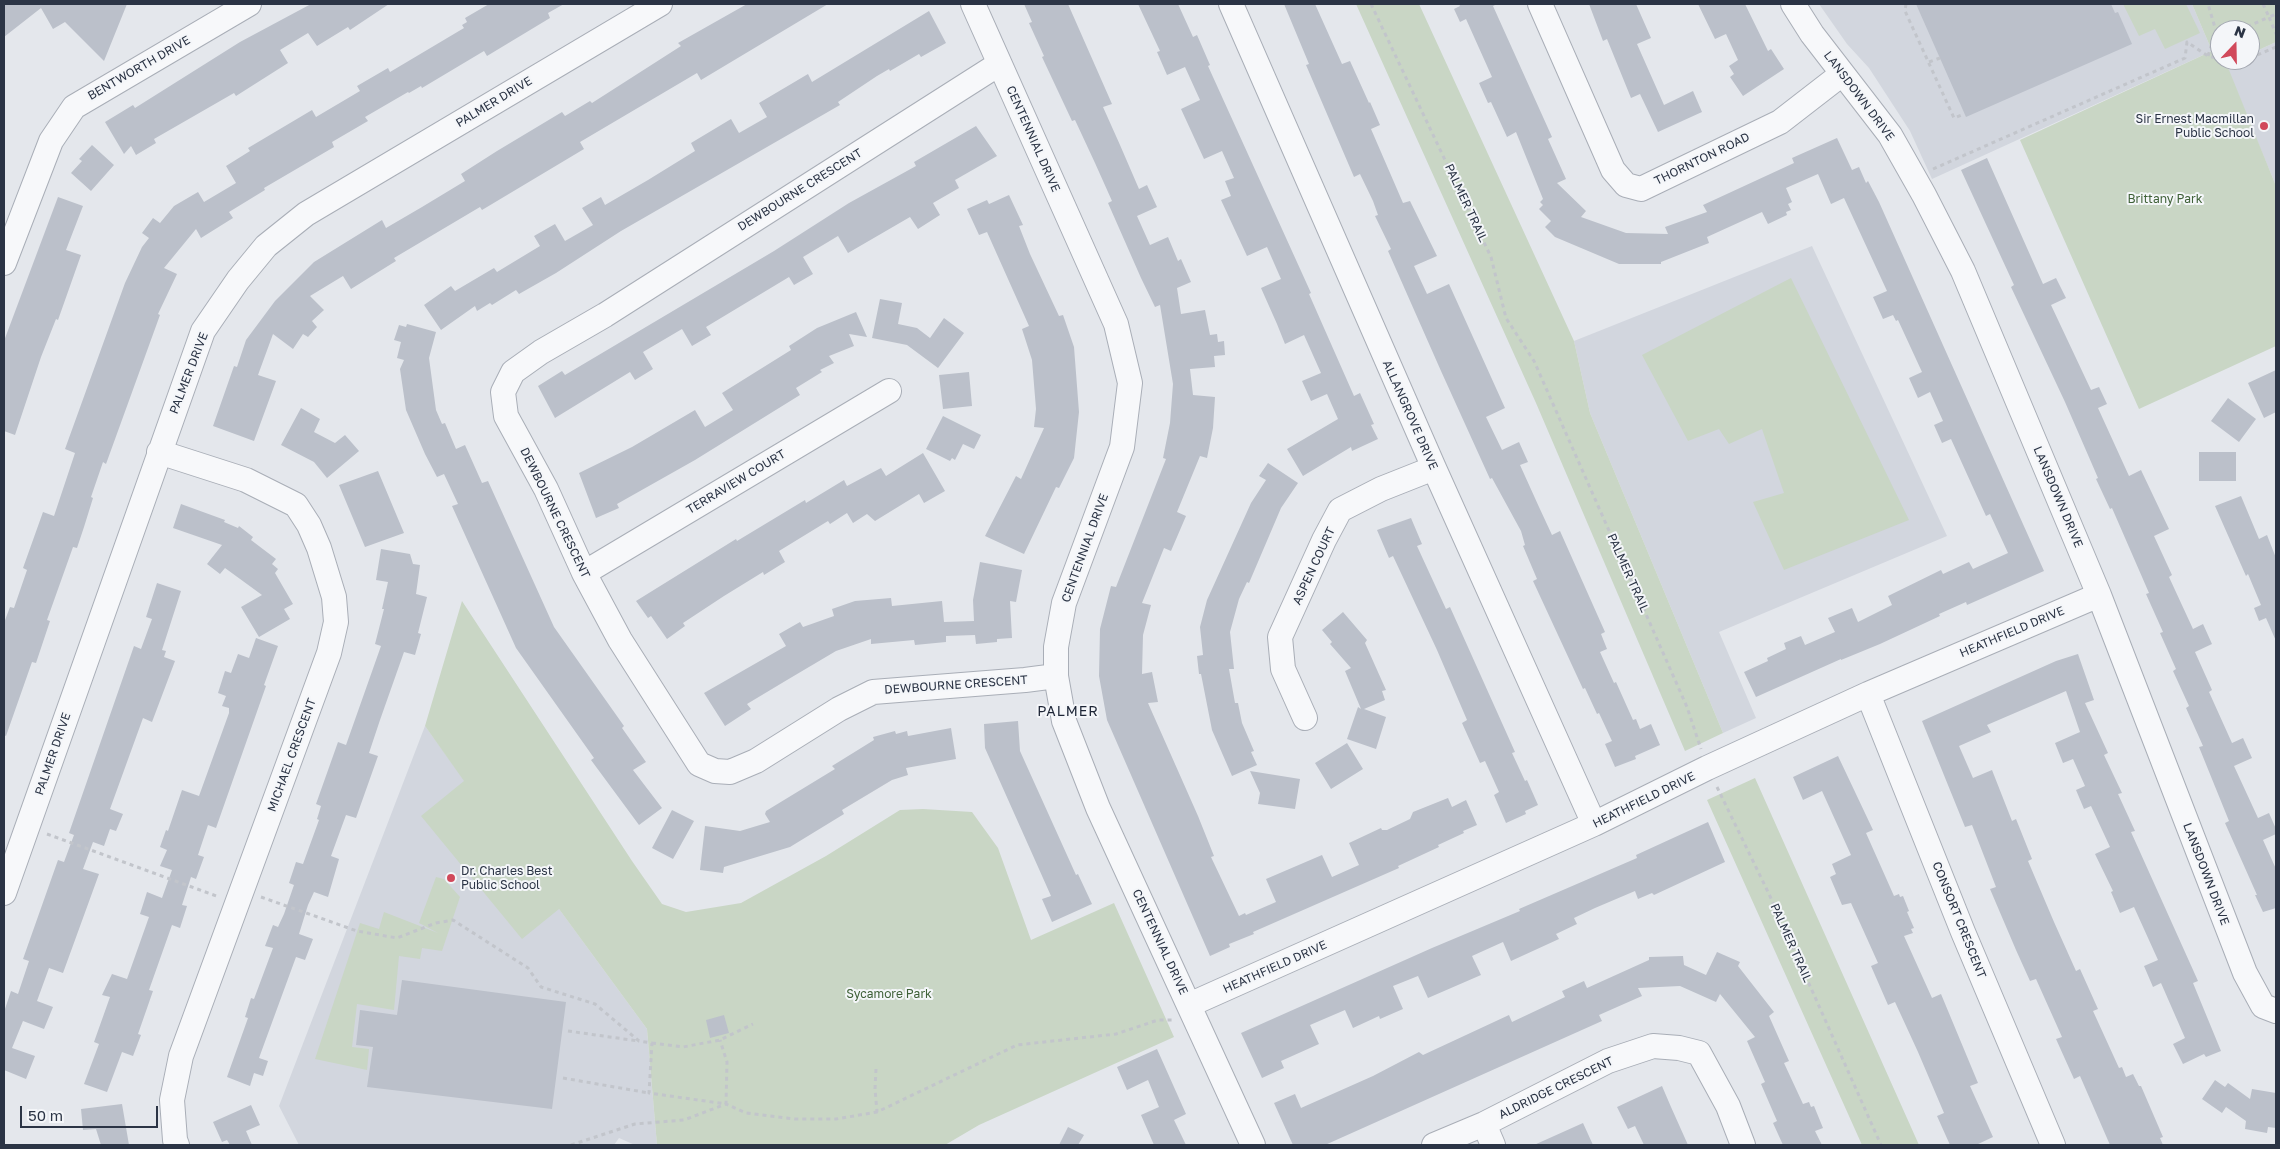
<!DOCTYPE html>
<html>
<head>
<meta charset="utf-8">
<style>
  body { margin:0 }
  #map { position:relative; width:2280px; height:1149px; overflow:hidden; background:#e4e7ec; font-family:"Golos Text",sans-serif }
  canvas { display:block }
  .frame { position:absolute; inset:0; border:5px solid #2b3445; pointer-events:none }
  .north { position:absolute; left:2210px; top:20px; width:50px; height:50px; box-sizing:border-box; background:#f4f6f9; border:1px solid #a4a8b1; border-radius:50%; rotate:21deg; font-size:14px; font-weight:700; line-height:20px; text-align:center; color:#2b3445 }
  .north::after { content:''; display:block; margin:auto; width:18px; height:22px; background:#d1495b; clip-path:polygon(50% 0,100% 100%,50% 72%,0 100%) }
  .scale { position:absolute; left:20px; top:1106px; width:138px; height:22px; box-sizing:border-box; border:2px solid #2b3445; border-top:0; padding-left:6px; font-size:15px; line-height:18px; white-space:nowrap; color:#2b3445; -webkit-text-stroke:4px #f4f6f9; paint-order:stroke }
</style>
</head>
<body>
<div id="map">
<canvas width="2280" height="1149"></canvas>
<div class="frame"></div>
<div class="north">N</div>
<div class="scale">50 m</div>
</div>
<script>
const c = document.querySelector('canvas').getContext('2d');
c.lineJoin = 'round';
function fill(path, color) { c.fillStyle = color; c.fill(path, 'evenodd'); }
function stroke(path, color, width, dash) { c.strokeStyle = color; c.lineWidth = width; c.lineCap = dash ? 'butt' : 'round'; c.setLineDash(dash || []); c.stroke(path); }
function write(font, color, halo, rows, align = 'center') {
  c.font = font + ' "Golos Text",sans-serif'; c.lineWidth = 4; c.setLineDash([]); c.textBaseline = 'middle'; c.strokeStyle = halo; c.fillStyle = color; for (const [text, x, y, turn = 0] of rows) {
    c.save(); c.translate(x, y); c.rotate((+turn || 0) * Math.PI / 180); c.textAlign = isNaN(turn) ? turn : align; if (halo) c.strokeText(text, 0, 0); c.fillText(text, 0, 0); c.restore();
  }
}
fill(new Path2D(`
  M1819,4H2192L2212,51L1932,179L1910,131L1869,68L1847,44Z
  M2276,42V186L2226,65L2238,60H2250V54Z
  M1812,246L1947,536L1719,632L1756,718L1723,733L1590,413L1574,341Z
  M425,726L647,1029L657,1145H635L619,1138L614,1145H299L279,1106Z`), '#d2d6de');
fill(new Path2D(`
  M1356,4H1419L1574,341L1590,413L1723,733L1685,751L1536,403Z
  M2123,4H2186L2200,33L2165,49L2155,29L2139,36Z
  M2192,4H2276V42L2250,54V30H2220V60H2238L2227,65L2276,186V346L2139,409L2020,140L2212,51Z
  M1791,278L1909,520L1784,570L1753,502L1784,493L1762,429L1729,444L1719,429L1688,441L1642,355Z
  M462,601L632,861L662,904L686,912L741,903L826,856L900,810L923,809L972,812L998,848L1031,940L1114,903L1174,1037L979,1125L945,1145H657L647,1029L559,909L522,939L421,816L464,781L425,726Z
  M1755,778L1919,1145H1862L1707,800Z
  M436,877L444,879L460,897L442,951L422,948L420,959L399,956L394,1010L357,1004L352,1047L369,1049L367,1070L315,1059L360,923L379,929L384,912L438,933L419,923Z`), '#c9d6c5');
fill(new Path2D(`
  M4,4H127L104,61L65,22L53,29L41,8L4,37Z
  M311,4H389L350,30L348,27L317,46L308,33L280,50L288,63L236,96L234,93L154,139L156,143L136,155L131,146L124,154L105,122L133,105L135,108L240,42Z
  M489,4H564L548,13L550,18L487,56L484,51L422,88L421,86L409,93L408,92L365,117L368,121L332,142L334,147L264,188L265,190L229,212L233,218L201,238L196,229L164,268L177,274L158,314L160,315L106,464L103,462L91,497L93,498L84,527L77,548L73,547L47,620L50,621L36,663L32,662L6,736L4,735V623L10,607L14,608L27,570L23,568L43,512L54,516L75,453L65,449L125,283L142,247L149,238L142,233L153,218L160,223L174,206L198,192L204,202L236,183L226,166L250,151L248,148L312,110L316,117L360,91L357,86L388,68L390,72L464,28L462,25L467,22L465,18Z
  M747,4H828L701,80L697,73L580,142L584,149L482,210L480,207L394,258L396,261L351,289L343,276L310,296L324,310L312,321L317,327L308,337L303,334L293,349L273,334L258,375L276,381L254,441L213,426L234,366L237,367L246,340L275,301L314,262L382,220L386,228L422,207L465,181L461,174L497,151L562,112L565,116L590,101L592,103L681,46L678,43Z
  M1024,4H1068L1112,104L1103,107L1120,145L1139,189L1147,185L1157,207L1137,216L1150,245L1168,237L1178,261L1181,259L1191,282L1177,288L1181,314L1205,310L1210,335L1217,334L1218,342L1224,341L1225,355L1214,356L1215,367L1190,369L1193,395L1215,397L1213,428L1207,458L1200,456L1177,512L1186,516L1171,551L1164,548L1142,603L1151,605L1143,635L1142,674L1152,672L1158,702L1148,703L1198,816L1214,856L1211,857L1239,916L1245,913L1246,915L1276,902L1266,879L1322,855L1332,877L1359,865L1349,843L1381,828L1382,830H1387L1410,819L1413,812L1448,798L1452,807L1466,800L1477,825L1463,831L1464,833L1438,845L1439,847L1398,866L1399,868L1253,932L1254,934L1229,944L1230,947L1210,956L1107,720L1099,676L1100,629L1111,586L1116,587L1166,459L1163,458L1170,423L1173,384L1160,305L1155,307L1141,278L1108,203L1112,201L1095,163L1075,120L1072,121L1042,57L1044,56L1029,23L1032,22Z
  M1138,4H1178L1193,37L1197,35L1210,65L1208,66L1311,293L1309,294L1354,396L1360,393L1374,424L1371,425L1378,439L1352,451L1351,447L1303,476L1287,449L1338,419L1327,394L1311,401L1302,381L1321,373L1304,335L1285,344L1277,324L1261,288L1281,279L1267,247L1247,256L1221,200L1231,196L1225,181L1234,178L1222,151L1204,159L1181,109L1200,100L1185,67L1167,75L1157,52L1160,51Z
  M1284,4H1315L1342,64L1350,61L1369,103L1370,102L1380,125L1371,129L1403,203L1410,201L1437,256L1414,266L1427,294L1449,284L1505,408L1486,417L1502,450L1519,442L1528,462L1520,465L1539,507L1552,535L1560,531L1605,632L1601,634L1607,649L1600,652L1614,683L1616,682L1633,720L1636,719L1640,729L1651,724L1660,745L1635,756L1636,759L1615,767L1605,744L1612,741L1599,713L1597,714L1585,688L1583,689L1533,581L1537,579L1523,546L1525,545L1521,531L1492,478L1490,479L1441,371L1388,251L1391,249L1375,216L1378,215L1373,201L1360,174L1354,177L1306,65L1309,64Z
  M1459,4H1497L1493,6L1552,137L1548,139L1566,179L1557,183L1586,211L1581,217L1626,233L1668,234L1665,227L1707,212L1703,205L1794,163L1792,158L1837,138L1852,170L1859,167L1866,183L1868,181L1879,202L2044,571L1967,605L1966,602L1939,614L1940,616L1880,644L1841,660V659L1756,697L1744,672L1768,661L1767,658L1786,649L1784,643L1801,636L1805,645L1835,632L1828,618L1852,608L1858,622L1892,605L1888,596L1941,570L1943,574L1969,562L1973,569L2008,553L1990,514L1986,516L1951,439L1942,443L1934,425L1943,421L1930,392L1918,398L1909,378L1922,372L1898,320L1896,321L1893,315L1883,319L1873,297L1887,291L1844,198L1831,204L1818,174L1786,188L1792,202L1788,204L1791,210L1786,212L1787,215L1768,224L1762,212L1707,237L1709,243L1661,262V264H1619L1555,237L1545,227L1551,221L1539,209L1543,205L1540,202L1543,199L1516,132L1507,137L1491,102L1488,103L1479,83L1492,77L1466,19L1460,22L1454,9L1460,6Z
  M1589,4H1636L1651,38L1637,44L1664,105L1693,91L1702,112L1658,132L1640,94L1631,98L1607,39L1603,41Z
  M1698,4H1745L1768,51L1771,49L1784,69L1743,96L1730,77L1734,74L1729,66L1738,60L1726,34L1715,39Z
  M1916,4H2111L2115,13L2118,12L2132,44L1966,117Z
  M929,11L946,43L921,57L919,54L890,71L889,69L877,76L838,102L840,105L621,231L556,273L519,294L516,290L492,305L490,303L477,311L475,306L441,330L424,305L451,286L455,291L494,268L497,272L540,246L534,236L555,224L565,241L593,225L582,208L601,197L605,205L648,180L695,151L691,143L731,119L739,133L767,117L759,103L808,74L812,82Z
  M976,126L997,156L955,180L959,188L933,203L940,215L918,229L910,217L848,253L838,236L803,257L813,274L794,285L789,277L706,327L711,335L692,346L682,329L643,352L653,369L635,380L630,372L555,418L538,386L562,371L565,375L774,251L849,203L916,166L914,162Z
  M92,145L114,165L91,191L71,173L82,161L79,159Z
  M1987,158L2043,284L2056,278L2066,298L2051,305L2091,390L2099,387L2107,404L2098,408L2129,476L2141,470L2169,529L2154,536L2172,575L2169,577L2193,629L2203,624L2212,644L2195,652L2212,690L2209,692L2232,743L2243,738L2252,758L2234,766L2258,818L2269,813L2276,829V834L2263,840L2276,869V908L2263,912L2255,895H2257L2225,823L2229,821L2199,747L2203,746L2186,708L2189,706L2173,671L2176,669L2160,633L2163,632L2146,594L2149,593L2112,508L2110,509L2096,479L2098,478L2065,402L2011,287L2014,285L1961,170Z
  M1009,195L1023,225L1019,226L1030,254L1059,316L1063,315L1074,347L1079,412L1074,458L1059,488L1056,487L1024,554L985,536L1016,476L1021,479L1044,428L1034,427L1036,409L1032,360L1022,329L1029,326L987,232L979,235L967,209L987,200L989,204Z
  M58,197L83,206L66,250L81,255L58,320L56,319L41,357L15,435L4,431V341Z
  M880,299L902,303L898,324L917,328L930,338L944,318L964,333L938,368L907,345L872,338Z
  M856,312L867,337L849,334L854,346L829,356L834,363L820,370L822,372L796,388L800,395L695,460L617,504L619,508L596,518L579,473L632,447L695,410L705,427L733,410L722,393L791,350L789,346L817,328Z
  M407,324L436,332L429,358L436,410L442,424L445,423L456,449L465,445L482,483L488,481L554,627L624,726L622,728L646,762L633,770L662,808L639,825L591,760L594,758L516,648L452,506L458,504L444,474L437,477L425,454L406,410L400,369L404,360L397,358L401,342L394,340L399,325L406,327Z
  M2276,370V412L2264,418L2248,383Z
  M969,372L972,406L943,409L939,375Z
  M2228,398L2256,419L2239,442L2211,421Z
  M301,408L320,419L314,432L335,443L345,435L359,451L327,478L314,462L281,445Z
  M943,416L981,435L974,449L963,444L955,460L952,458L950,461L926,449Z
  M2199,452H2236V481H2199Z
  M923,453L945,491L924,503L919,494L875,521L867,514L853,523L847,513L830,524L828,521L779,551L785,562L764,575L763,572L724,596L683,623L685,626L667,639L651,616L648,618L636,601L736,539L737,541L805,500L806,503L844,480L847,486L881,468L886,476Z
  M1268,463L1298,483L1281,508L1249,583L1247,582L1239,599L1230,632L1234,669H1229L1235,703H1238L1242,723L1254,751L1251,752L1257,765L1232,776L1212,730L1201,674H1199L1197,656L1203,655L1200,627L1207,600L1251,503L1266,480L1259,476Z
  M378,471L404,533L365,547L339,485Z
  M2241,496L2259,539L2267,535L2276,558V641L2266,618L2259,621L2254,608L2261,605L2248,574L2246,576L2215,506Z
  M181,504L225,520L224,522L238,528L239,526L253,537L251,540L276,559L272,564L278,569L275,573L293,604L284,609L290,619L259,637L241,607L262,595L225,568L220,574L207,564L222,545L173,528Z
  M1411,518L1422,544L1417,546L1446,609L1450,607L1515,752L1512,753L1525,781L1527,780L1538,805L1525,811L1526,814L1506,823L1494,795L1499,792L1485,761L1480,763L1462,723L1467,720L1437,650L1393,556L1389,558L1377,530Z
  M381,549L410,554L413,564L420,565L416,594L427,597L418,633L421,634L415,655L404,652L380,720L369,753L378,756L356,818L346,815L331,856L339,859L328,897L314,892L308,905L299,934L313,939L305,960L296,957L259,1058L268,1061L263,1076L254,1073L250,1086L227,1077L248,1018L245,1017L251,998L254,999L273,948L265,946L273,925L278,927L284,914L294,885L289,883L296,862L303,864L319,820L317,819L321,806L316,804L338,742L346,745L381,646L375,644L384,609H382L388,582L376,580Z
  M980,562L1022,570L1016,602L1010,601L1012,638L997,639V642L976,644L975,635L946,636V642L915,645L914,640L871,644V639L836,651L787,680L747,704L751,709L725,726L704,693L786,646L779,634L800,622L803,627L834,616L832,609L855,601L891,598L892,606L942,601L944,622L974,621L973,600Z
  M157,583L181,591L162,650L166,651L164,657L175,661L152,722L143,718L110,809L123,814L116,831L110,829L104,846L93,842L83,869L99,874L63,973L49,968L37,1001L53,1007L44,1029L23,1021L12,1048L35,1056L26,1079L4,1070V1012L11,991L18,994L29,961L23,959L58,860L64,862L74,835L69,833L134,646L141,649L152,619L146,617Z
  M1343,612L1367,640L1365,643L1386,690L1382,691L1385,700L1364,709L1386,717L1376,749L1347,739L1358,707L1361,709L1345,671L1351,668L1330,644L1332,642L1322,630Z
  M256,638L278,646L264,685L266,686L216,828L208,825L198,855L204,857L196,879L191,877L182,905L187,906L180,928L172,925L149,990L153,991L138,1034L141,1035L133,1056L122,1052L107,1092L84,1084L99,1044L94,1042L110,997L102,995L112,974L127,979L149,917L140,914L147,892L162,898L172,870L160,866L167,850L160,847L166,830L168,831L182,790L199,796L229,713V708L222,706L226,696L218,693L225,671L231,673L238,654L249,658Z
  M2078,654L2094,700L2085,703L2108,753L2104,755L2122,793L2118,794L2135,831L2131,832L2198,981L2193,983L2221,1051L2206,1057L2204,1054L2183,1064L2173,1044L2185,1038L2161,983L2153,987L2144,966L2158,960L2134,907L2120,913L2111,892L2113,891L2095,854L2110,847L2091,806L2084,809L2076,790L2085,786L2073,759L2063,763L2055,743L2080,732L2066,691L1987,725L1991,732L1959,746L1973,778L1992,770L2012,821L2016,819L2032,859L2028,861L2054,922L2076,971L2080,969L2098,1009L2093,1011L2119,1068L2122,1067L2126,1077L2133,1074L2139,1086H2141L2163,1137L2160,1138L2163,1145H2110L2080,1076L2074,1079L2056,1039L2062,1037L2036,979L2030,981L2016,950L1990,889L1996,887L1972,825L1965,827L1922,721L2056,661Z
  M1018,721L1020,751L1076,875L1078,874L1092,904L1052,922L1042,899L1051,896L985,748L984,724Z
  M951,728L956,759L906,768L908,775L892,780L842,810L844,814L790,847L724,867L723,873L700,870L705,826L740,831L770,822L765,814L766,811L835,769L832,766L874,740L873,737L895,731L896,734L907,731L908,736Z
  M1347,743L1363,769L1331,789L1315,763Z
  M1838,756L1873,830L1866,833L1894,896L1899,894L1900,897L1903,896L1909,911L1907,912L1914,928L1911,929L1913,933L1904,936L1932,998L1941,994L1978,1083L1970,1086L1993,1137L1976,1145H1950L1937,1116L1944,1113L1918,1052L1895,1002L1888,1005L1871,966L1878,963L1851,903L1842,905L1830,877L1836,874L1832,864L1851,855L1822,791L1803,800L1793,777Z
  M1250,771L1300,779L1295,809L1258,804L1260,793Z
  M672,810L694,821L673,859L652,848Z
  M1708,822L1725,862L1654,895L1652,893L1638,899L1635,891L1595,908L1574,918L1577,924L1556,934L1559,939L1511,961L1503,942L1472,956L1481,975L1428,998L1418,976L1393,986L1403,1009L1380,1019L1379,1016L1353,1028L1345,1010L1310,1025L1319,1044L1281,1061L1284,1068L1262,1078L1241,1033L1432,948L1520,911L1519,909L1637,858L1636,855Z
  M1717,952L1740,962L1738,966L1774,1012L1769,1016L1789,1061L1784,1063L1803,1104L1809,1102L1811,1107L1814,1106L1823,1128L1815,1131L1822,1145H1783L1773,1123L1777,1121L1761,1084L1765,1082L1747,1041L1755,1037L1720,994L1716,1002L1680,986L1638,988L1642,996L1599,1015L1602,1021L1325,1145H1293L1274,1103L1295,1094L1301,1108L1373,1076L1419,1052L1423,1055L1509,1015L1512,1022L1565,997L1562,991L1584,981L1587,988L1649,960V957L1683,956L1684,965L1706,975Z
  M402,980L566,1002L552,1109L367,1087L373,1047L356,1045L360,1010L397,1015Z
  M724,1015L729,1033L710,1038L706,1020Z
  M1157,1049L1186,1114L1174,1120L1186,1145H1154L1141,1115L1159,1107L1148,1080L1127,1090L1117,1067Z
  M2215,1080L2225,1087L2228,1083L2250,1099L2252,1089L2276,1093V1128L2268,1127L2267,1133L2245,1129L2246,1121L2226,1107L2222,1113L2202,1099Z
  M1662,1086L1671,1107L1688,1145H1644L1635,1126L1628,1129L1617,1107Z
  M122,1104L129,1145H101L96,1129L83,1130L81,1109Z
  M251,1105L260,1125L246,1131L252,1145H230L227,1140L222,1142L213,1122Z
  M1583,1123L1593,1145H1534Z
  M1068,1127L1084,1135L1078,1145H1059Z`), '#bbc0ca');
const minor = new Path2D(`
  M973,4L1116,324L1130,383L1122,447L1064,603L1056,647V676L1064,721L1098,808L1253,1145
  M1231,4L1434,468L1594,824
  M1540,4L1613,170L1626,185L1641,189L1780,122L1842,74
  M1793,4L1812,34L1890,135L1924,195L1963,271L2099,595L2245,973L2263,1006L2276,1011
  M999,64L605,315L541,352L513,372L503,392L506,416L546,489L584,573L620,640L699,764L715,771L730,772L756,761L839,709L873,692L1025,680L1056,676
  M4,263L51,141L74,107L249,4
  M159,452L246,480L296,505L309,525L319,548L334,597L336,622L329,653L181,1056L172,1100L175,1140L177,1145
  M584,573L889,391
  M1868,694L1963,932L2053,1145
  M1305,718L1283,669L1280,637L1324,540L1340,510L1381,489L1434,468
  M4,893L203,331L238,280L266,246L306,214L660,4
  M1189,1005L1594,824L1707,768L1868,694L2099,595
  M1484,1124L1493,1145
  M1434,1145L1484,1124L1608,1061L1653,1046L1679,1048L1699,1053L1728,1106L1743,1145`);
stroke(minor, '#a9aeb7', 26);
stroke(new Path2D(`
  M1371,4L1491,257L1506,318L1534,361L1687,707L1701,749
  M1906,4L1905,11L1954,118L1964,114
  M2263,4L2269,17L2276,14
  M2240,30L2269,17L2276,34
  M2208,56L2216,31L2208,4
  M2250,58L2276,47
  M2225,60L2238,63L2244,60
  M1929,62L1940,58
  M1933,169L2185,58L2187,42L2208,56L2220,59
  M1717,787L1769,894L1881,1145
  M47,834L219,897
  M261,897L357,931L397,938L436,923L453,920L528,968L541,987L595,1004L639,1041L652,1043L649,1093L726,1104L727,1062L720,1040
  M568,1031L638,1041
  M652,1043L683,1047L720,1040L753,1024
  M876,1069L875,1089L877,1112
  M563,1078L649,1093
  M571,1145L635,1124L684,1120L726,1104L746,1113L795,1119H836L877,1112L1017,1045L1116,1034L1158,1020H1173`), '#c2c5cb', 3, [4, 4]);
stroke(minor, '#f7f8fa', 24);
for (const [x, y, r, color] of [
  [2264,126,5,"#d1495b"],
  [451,878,5,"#d1495b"]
]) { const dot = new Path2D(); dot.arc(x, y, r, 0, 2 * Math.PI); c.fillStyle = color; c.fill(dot); stroke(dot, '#f4f6f9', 2); }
write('12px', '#2b3445', '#f4f6f9', [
  ["BENTWORTH DRIVE",139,68,-30],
  ["LANSDOWN DRIVE",1859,96,53],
  ["PALMER DRIVE",494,102,-31],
  ["CENTENNIAL DRIVE",1033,139,66],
  ["THORNTON ROAD",1702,159,-26],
  ["DEWBOURNE CRESCENT",800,190,-32],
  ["PALMER TRAIL",1466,203,65],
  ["PALMER DRIVE",189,373,-69],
  ["ALLANGROVE DRIVE",1410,415,66],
  ["TERRAVIEW COURT",736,482,-31],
  ["LANSDOWN DRIVE",2058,497,67],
  ["DEWBOURNE CRESCENT",555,513,64],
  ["CENTENNIAL DRIVE",1085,548,-70],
  ["ASPEN COURT",1314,566,-65],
  ["PALMER TRAIL",1628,573,66],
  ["HEATHFIELD DRIVE",2012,632,-23],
  ["DEWBOURNE CRESCENT",956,685,-4],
  ["PALMER DRIVE",53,754,-71],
  ["MICHAEL CRESCENT",292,755,-70],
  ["HEATHFIELD DRIVE",1644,800,-26],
  ["LANSDOWN DRIVE",2206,874,69],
  ["CONSORT CRESCENT",1959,920,68],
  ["CENTENNIAL DRIVE",1160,942,65],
  ["PALMER TRAIL",1791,943,66],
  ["HEATHFIELD DRIVE",1275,967,-24],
  ["ALDRIDGE CRESCENT",1556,1088,-26]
]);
write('12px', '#2b3445', '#f4f6f9', [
  ["Sir Ernest Macmillan",2254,119],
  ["Public School",2254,133],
  ["Dr. Charles Best",461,871,"left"],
  ["Public School",461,885,"left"]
], 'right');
write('12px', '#3f6138', '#f4f6f9', [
  ["Brittany Park",2165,199],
  ["Sycamore Park",889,994]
]);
c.letterSpacing = '1px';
write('14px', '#1d2536', '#f4f6f9', [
  ["PALMER",1068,712]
]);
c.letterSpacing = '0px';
</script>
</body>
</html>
